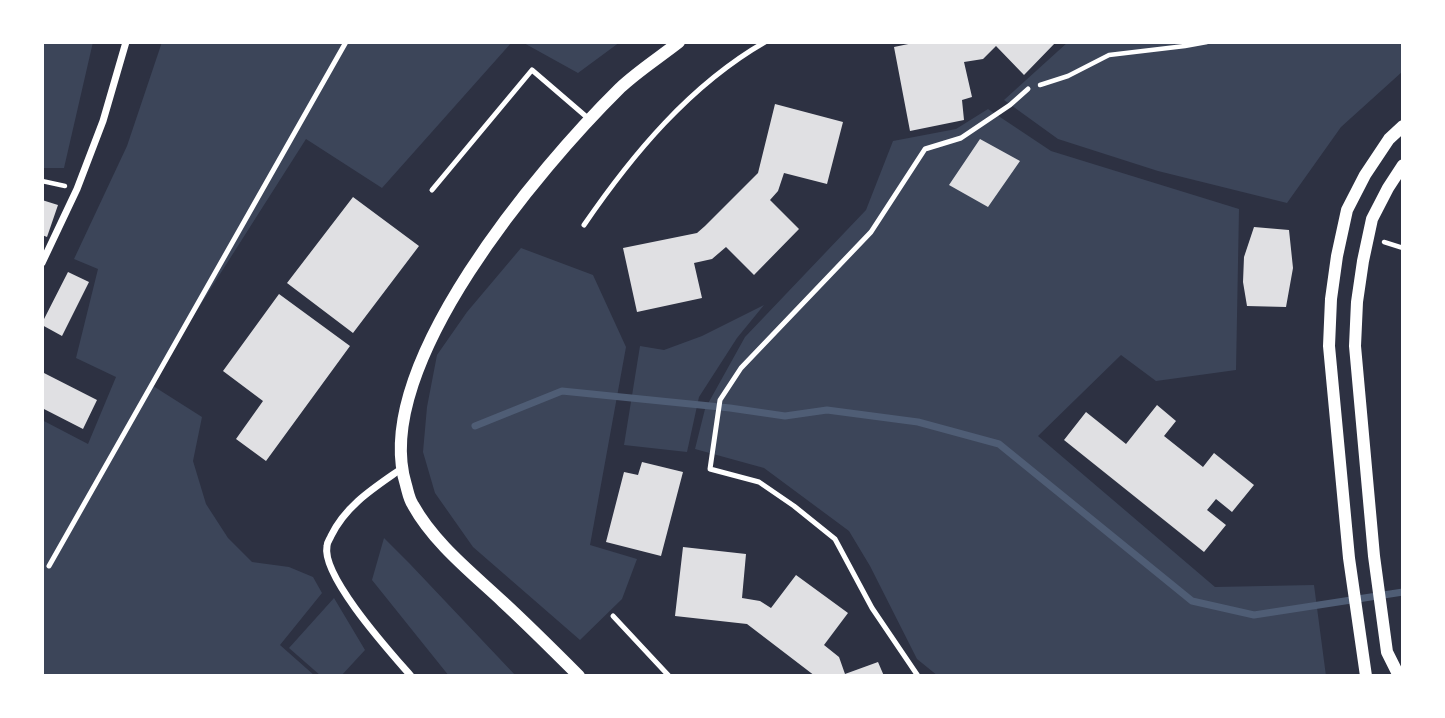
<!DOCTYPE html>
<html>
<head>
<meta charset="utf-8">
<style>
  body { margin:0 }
  #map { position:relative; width:1445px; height:718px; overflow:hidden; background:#2d3142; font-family:Rubik,sans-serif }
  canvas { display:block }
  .frame { position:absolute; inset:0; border:44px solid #fff; pointer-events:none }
</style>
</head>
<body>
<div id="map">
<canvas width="1445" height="718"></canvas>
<div class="frame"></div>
</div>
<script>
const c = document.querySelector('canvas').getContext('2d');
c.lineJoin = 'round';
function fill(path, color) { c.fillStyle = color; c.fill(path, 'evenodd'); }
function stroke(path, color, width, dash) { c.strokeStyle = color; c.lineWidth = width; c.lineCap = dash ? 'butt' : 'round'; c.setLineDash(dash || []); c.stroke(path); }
fill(new Path2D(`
  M42,42H93L64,168H42Z
  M162,42H512L382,188L306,139L150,384L202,417L193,461L206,504L228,538L252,562L289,567L313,577L322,593L280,645L315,676H42V420L88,444L116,377L76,358L98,269L74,259L127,146Z
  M522,42H620L578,73Z
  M1068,42H1403V71L1341,127L1287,203L1158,171L1058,139L1004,100Z
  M988,109L1051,151L1239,209L1236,370L1156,381L1121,355L1038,436L1215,587L1314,585L1326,676H938L917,659L870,566L849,531L764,468L695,449L705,409L745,337L866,210L893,141L956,129Z
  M521,248L593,275L626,347L590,545L637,559L622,599L580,640L473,547L435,493L423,452L427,407L437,355L467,312Z
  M764,305L737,338L699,397L687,452L624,445L640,346L664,350L702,336Z
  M384,538L410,564L516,676H449L372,580Z
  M334,598L365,650L341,676H321L289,648Z`), '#3c4559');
stroke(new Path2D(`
  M475,426L562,391L730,408L785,416L827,410L918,422L999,444L1192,601L1254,615L1403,592`), '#4f5d75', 7);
fill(new Path2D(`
  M918,42H1056L1024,75L996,46L983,59L964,62L972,97L962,100L964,120L910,131L894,47Z
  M775,104L843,122L827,184L784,173L778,191L770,200L799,229L754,275L726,247L712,259L694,263L702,298L637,312L623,248L697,233L705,226L758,173Z
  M980,139L1020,161L988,207L949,185Z
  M353,197L419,246L353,333L287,283Z
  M42,200L58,205L47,237L42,235Z
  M1254,227L1289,230L1293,268L1286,307L1247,306L1243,282L1244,257Z
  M68,272L89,282L62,336L42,325V323Z
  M279,294L350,346L266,461L236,439L263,401L223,371Z
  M42,372L97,400L83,429L42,408Z
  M1157,405L1176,421L1164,436L1203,467L1214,453L1254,485L1232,512L1216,499L1207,510L1226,525L1204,552L1064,440L1086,412L1126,444Z
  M642,462L683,472L661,556L606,542L624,472L638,475Z
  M683,547L746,554L742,598L760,601L771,608L796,575L848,613L824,645L839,657L845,674L878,662L884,676H815L747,624L675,616Z`), '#e0e0e3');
stroke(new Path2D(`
  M1040,85L1068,76L1109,55L1185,46L1207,42
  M42,181L65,186
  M1384,242L1403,248`), '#fff', 4.5);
stroke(new Path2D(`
  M432,190L532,70L589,119
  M584,225C632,155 690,85 765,42
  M49,566L346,42
  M613,616L669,676
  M918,676L872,608L835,539L794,506L759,482L710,469L720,400L741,368L871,232L925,149L961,138L1010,105L1028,89`), '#fff', 5);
stroke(new Path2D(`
  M42,263L77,189L103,121L126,42
  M401,469C374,488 346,505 331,536C330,539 327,542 327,546C321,576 391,653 411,676`), '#fff', 7);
stroke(new Path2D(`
  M579,676C554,651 529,626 503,602C471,572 434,543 413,505C409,499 408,492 406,485C369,367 541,166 620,88C638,71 660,57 679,42
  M1366,676L1349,558L1329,346L1331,299L1337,256L1347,210L1365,175L1389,139L1403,126
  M1399,676L1387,652L1374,556L1355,346L1357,302L1363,261L1372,219L1388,188L1403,165`), '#fff', 12);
</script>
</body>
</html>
